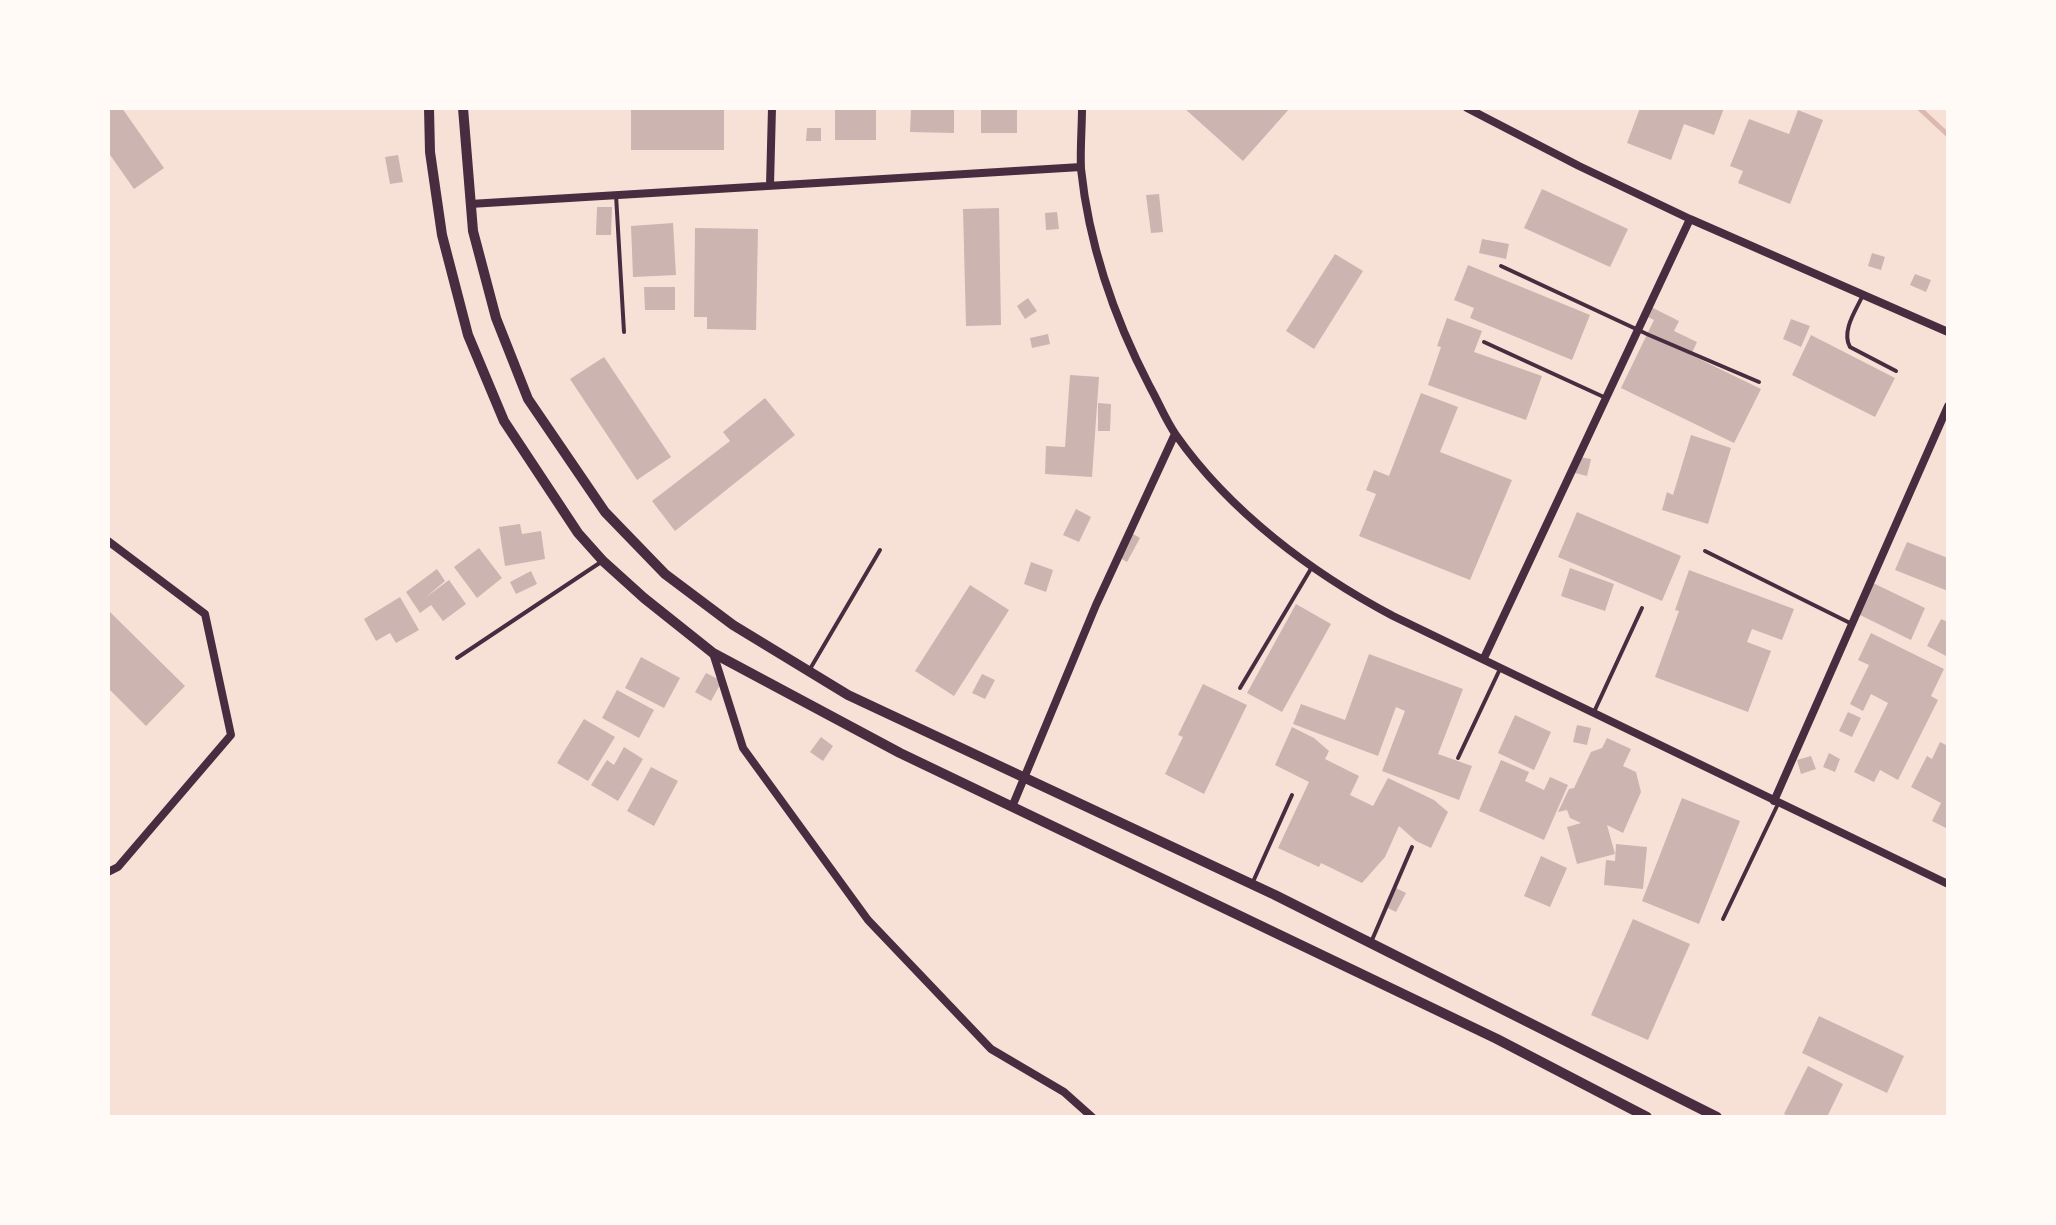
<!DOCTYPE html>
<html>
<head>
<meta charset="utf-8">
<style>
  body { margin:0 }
  #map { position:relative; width:2056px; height:1225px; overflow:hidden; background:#f7e1d7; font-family:"Varela Round",sans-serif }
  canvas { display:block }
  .frame { position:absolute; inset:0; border:110px solid #fffaf5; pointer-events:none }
</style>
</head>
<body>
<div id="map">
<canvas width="2056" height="1225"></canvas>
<div class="frame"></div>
</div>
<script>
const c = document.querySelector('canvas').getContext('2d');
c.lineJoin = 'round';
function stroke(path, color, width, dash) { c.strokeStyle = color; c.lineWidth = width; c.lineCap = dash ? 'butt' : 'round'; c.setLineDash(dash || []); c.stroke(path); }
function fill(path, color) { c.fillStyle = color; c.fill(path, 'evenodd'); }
stroke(new Path2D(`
  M1919,108L1948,135`), '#dcb8b0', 5);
fill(new Path2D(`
  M108,108H122L164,168L134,189L108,152Z
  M631,108L724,110V150H631Z
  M835,108H876V140H835Z
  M911,108H954V133L910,132Z
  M981,108H1017V133H981Z
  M1184,108H1290L1243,161Z
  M1640,108H1724L1714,135L1684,124L1671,160L1627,143Z
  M1798,110L1823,120L1790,204L1738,183L1743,171L1730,166L1749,119L1789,134Z
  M807,128H821V141H806Z
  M398,155L403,182L390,184L385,157Z
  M1542,189L1628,229L1610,267L1524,228Z
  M1159,194L1163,232L1151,233L1146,195Z
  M597,207H612L611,235H596Z
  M999,208L1001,325L966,326L963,209Z
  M1057,212L1059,229L1046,230L1045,213Z
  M673,223L676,275L633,277L631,226Z
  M695,228L758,229L756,330L707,329V317H694Z
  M1482,239L1509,244L1506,259L1479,253Z
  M1872,253L1885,257L1881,270L1868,266Z
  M1335,254L1363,271L1314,349L1286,331Z
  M1468,265L1590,315L1572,360L1470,318L1474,308L1454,300Z
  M1915,274L1931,280L1926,292L1910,285Z
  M644,287H675V310H645Z
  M1028,298L1037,311L1025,319L1017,306Z
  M1649,306L1679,321L1674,331L1697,342L1691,355L1761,389L1734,443L1621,388L1654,320L1644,315Z
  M1447,318L1482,331L1474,352L1542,376L1526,420L1428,385L1441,347L1437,346Z
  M1791,319L1810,326L1801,347L1783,339Z
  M1048,334L1050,344L1032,348L1030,338Z
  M1811,335L1895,378L1875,417L1792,375Z
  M604,357L671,457L637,480L570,379Z
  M1070,375L1099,377L1092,477L1045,474L1046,446L1065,447Z
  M1421,393L1458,407L1440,452L1512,480L1470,580L1359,536L1376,494L1366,490L1374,470L1389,476Z
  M765,398L795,435L675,531L652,501L730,441L723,432Z
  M1098,403L1111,404L1110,431H1098Z
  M1691,435L1731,448L1708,524L1662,510L1667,492L1673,495Z
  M1575,456L1591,459L1587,476L1571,472Z
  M1076,509L1091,517L1079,542L1063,535Z
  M1577,512L1681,556L1662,601L1558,557Z
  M520,524L522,534L541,531L545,559L505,566L499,527Z
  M1128,531L1140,538L1127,562L1115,555Z
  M1907,542L1948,558V591L1895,570Z
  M479,548L502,578L477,598L454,567Z
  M1031,562L1053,570L1046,592L1024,584Z
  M1570,568L1614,584L1605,611L1561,596Z
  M437,569L445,581L425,598L449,580L466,604L443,621L431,605L420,613L406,592Z
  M1689,570L1794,609L1782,640L1752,629L1747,642L1771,651L1748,712L1655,677L1679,611L1675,610Z
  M531,571L537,584L516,594L510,582Z
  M1873,583L1925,608L1911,640L1858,614Z
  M970,585L1009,610L954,696L915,671Z
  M400,597L419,630L396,643L390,633L376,641L364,619Z
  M1296,604L1331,624L1282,712L1247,693Z
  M108,610L185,686L146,726L108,688Z
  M1941,619L1948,622V657L1927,646Z
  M1871,633L1944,669L1931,696L1938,700L1898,780L1880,770L1874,782L1854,772L1888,703L1871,694L1863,711L1850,704L1869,665L1858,660Z
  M1369,654L1463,689L1438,754L1472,766L1459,800L1382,771L1405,711L1396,707L1378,756L1293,724L1301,704L1345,720Z
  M641,657L680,678L664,708L625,688Z
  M706,673L722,681L711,701L695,692Z
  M982,674L995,680L985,699L972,693Z
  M1203,684L1247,705L1204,794L1165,774L1183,737L1178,735Z
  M617,690L654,710L639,738L602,718Z
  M1848,712L1861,718L1852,737L1839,731Z
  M1515,715L1551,732L1534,770L1498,753Z
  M584,719L615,737L588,781L557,763Z
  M1577,725L1591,728L1587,745L1573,742Z
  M1292,727L1314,738L1329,751L1325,759L1359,776L1350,795L1373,806L1388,778L1434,800L1448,812L1431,848L1416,841L1399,826L1385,857L1362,883L1321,863L1319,867L1278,848L1309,782L1275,765Z
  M821,737L833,746L823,761L810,752Z
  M1607,738L1631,749L1623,766L1636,772L1641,792L1623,833L1607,825L1615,854L1577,864L1567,827L1581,823L1570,818L1567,810L1558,812L1569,789L1574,788L1591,752L1602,748Z
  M1940,742L1948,746V829L1932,821L1941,803L1911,787L1927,756L1932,759Z
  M624,747L643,759L618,801L591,785L607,760L614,765Z
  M1829,753L1840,759L1835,772L1823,767Z
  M1811,756L1816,769L1801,774L1797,760Z
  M1501,760L1529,772L1525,781L1544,790L1550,777L1568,785L1544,840L1479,811Z
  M651,767L678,781L654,826L627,811Z
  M1682,798L1740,821L1699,924L1642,901Z
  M1616,844L1647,847L1643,889L1604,885L1606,860L1615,861Z
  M1541,856L1567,868L1550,907L1524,896Z
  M1394,887L1406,893L1396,912L1384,906Z
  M1633,919L1690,944L1648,1040L1591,1015Z
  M1819,1016L1904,1056L1887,1093L1802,1053Z
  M1808,1066L1843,1084L1827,1117H1791L1784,1114Z`), '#ccb4b1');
stroke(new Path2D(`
  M616,195L624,332
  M1501,266L1649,335L1759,382
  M1863,295C1856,310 1841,331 1850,347L1896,371
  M1484,342L1606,398
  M1705,551L1852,624
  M457,658L601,562
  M810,669L880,550
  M1240,688L1312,567
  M1594,712L1642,608
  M1458,758L1500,669
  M1252,884L1292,795
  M1723,919L1778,804
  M1372,940L1412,847`), '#4a2c40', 4);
stroke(new Path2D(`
  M1082,108C1082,128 1080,149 1081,169C1089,245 1115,320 1150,387C1159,403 1166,421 1176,435C1230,512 1312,573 1393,616L1948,884
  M1467,108L1579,166L1690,219L1948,332
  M770,185L772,108
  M470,204L1081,167
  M108,541L205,614L231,735L118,867L108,872
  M713,653L743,748L868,920L991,1049L1064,1092L1092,1117
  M1484,658L1690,219
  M1774,801L1948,406
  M1012,807L1096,605L1175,434`), '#4a2c40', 8);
stroke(new Path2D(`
  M429,108L430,152L442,235L468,335L504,421L578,533L603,561L644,598L713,653L900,753L1497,1039L1647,1117
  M463,108L473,231L496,318L528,399L605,512L665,574L733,625L848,695L1275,895L1717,1117`), '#4a2c40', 10);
</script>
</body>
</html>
